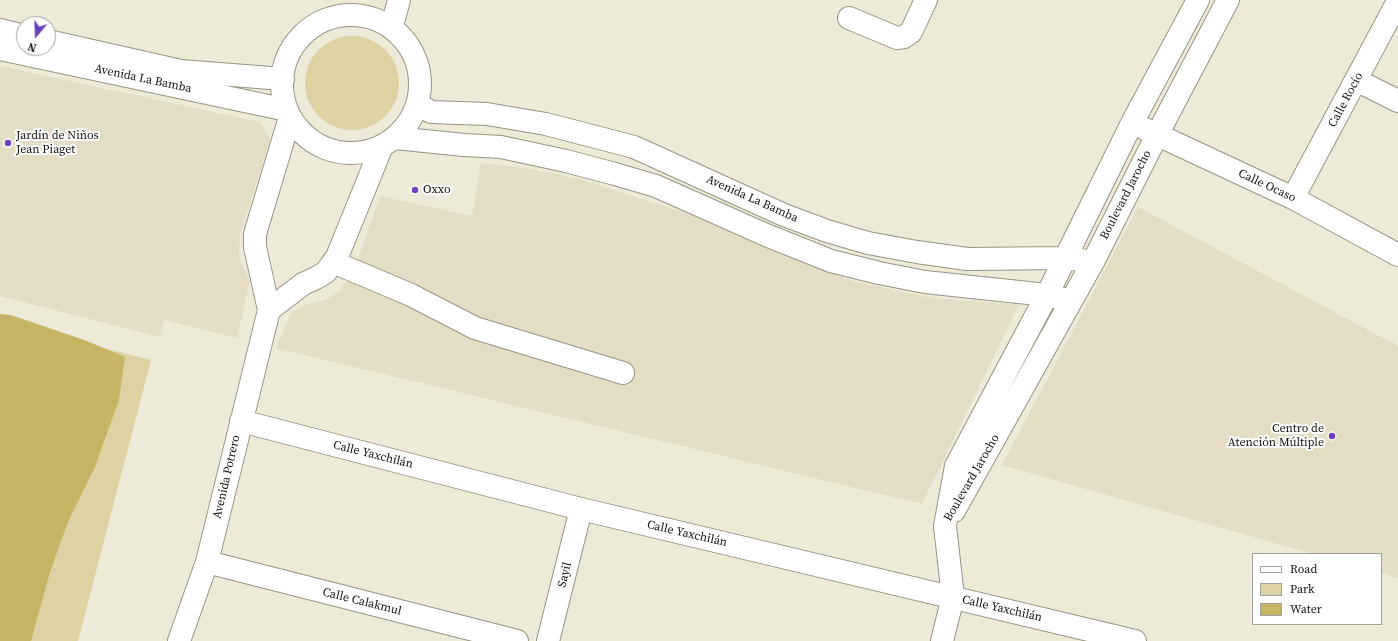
<!DOCTYPE html>
<html>
<head>
<meta charset="utf-8">
<style>
  body { margin:0 }
  #map { position:relative; width:1398px; height:641px; overflow:hidden; background:#eeead8; font-family:"Source Serif 4",serif }
  canvas { display:block }
  .legend { position:absolute; left:1252px; top:553px; width:130px; height:72px; box-sizing:border-box; background:#fff; border:1px solid #a1a19e; margin:0; padding:5px 7px; list-style:none; font-size:12px; color:#14130d }
  .legend li { display:flex; align-items:center; gap:8px; height:20px }
  .legend b { width:20px; border:1px solid #a1a19e }
  .north { position:absolute; left:16px; top:16px; width:40px; height:40px; box-sizing:border-box; background:#fff; border:1px solid #a1a19e; border-radius:50%; rotate:199deg; font-size:11px; font-weight:700; line-height:16px; text-align:center; color:#14130d }
  .north::after { content:''; display:block; margin:auto; width:14px; height:18px; background:#6d43bc; clip-path:polygon(50% 0,100% 100%,50% 72%,0 100%) }
</style>
</head>
<body>
<div id="map">
<canvas width="1398" height="641"></canvas>
<ul class="legend">
<li><b style="height:5px;background:#fff"></b>Road</li>
<li><b style="height:11px;background:#ddd2a4"></b>Park</li>
<li><b style="height:11px;background:#c6b565"></b>Water</li>
</ul>
<div class="north">N</div>
</div>
<script>
const c = document.querySelector('canvas').getContext('2d');
c.lineJoin = 'round';
function fill(path, color) { c.fillStyle = color; c.fill(path, 'evenodd'); }
function stroke(path, color, width, dash) { c.strokeStyle = color; c.lineWidth = width; c.lineCap = dash ? 'butt' : 'round'; c.setLineDash(dash || []); c.stroke(path); }
function write(font, color, halo, rows, align = 'center') {
  c.font = font + ' "Source Serif 4",serif'; c.lineWidth = 4; c.setLineDash([]); c.textBaseline = 'middle'; c.strokeStyle = halo; c.fillStyle = color; for (const [text, x, y, turn = 0] of rows) {
    c.save(); c.translate(x, y); c.rotate((+turn || 0) * Math.PI / 180); c.textAlign = isNaN(turn) ? turn : align; if (halo) c.strokeText(text, 0, 0); c.fillText(text, 0, 0); c.restore();
  }
}
fill(new Path2D(`
  M0,66L260,122L270,140L240,234L239,257L250,281L237,338L164,320L160,337L0,296Z
  M481,163L526,168L580,179L691,215L772,251L852,281L931,298L1019,305L922,504L276,348L291,313L302,306L328,299L340,290L354,270L380,196L472,216Z
  M1138,207L1398,346V578L1381,573V554H1313L1002,465Z`), '#e2ddc4');
fill(new Path2D(`
  M305 83a47 47 0 1 1 94 0a47 47 0 1 1-94 0Z
  M0,322L151,360L78,641H0Z`), '#ddd2a4');
fill(new Path2D(`
  M0,314L11,315L87,341L125,357L119,400L95,467L68,522L50,572L31,641H0Z`), '#c6b565');
const minor = new Path2D(`
  M282 84a69 69 0 1 1 138 0a69 69 0 1 1-138 0Z
  M849,18L897,38L904,37L911,32L926,0
  M392,26L399,0
  M0,30L24,36
  M48,41L181,71L283,79
  M0,49L287,110
  M1356,80L1398,101
  M418,104L431,112L487,114L546,124L634,147L784,215L827,231L868,243L917,252L967,259L1066,258L1093,262
  M1145,129L1293,198L1398,255
  M395,138L464,145L501,147L566,161L615,174L656,186L766,235L831,261L879,273L925,282L1047,295L1071,301
  M1293,198L1398,1
  M333,262L411,295L475,328L623,373
  M269,310L303,284L316,278L326,272L337,257L382,146
  M241,421L581,509L1135,641
  M954,511L1093,262L1157,135L1228,0
  M207,562L517,641
  M179,641L207,562L269,310L255,247V234L290,117
  M548,641L581,509
  M942,641L953,597L945,526L956,466L1047,295L1132,123L1198,0`);
stroke(minor, '#979483', 24);
stroke(minor, '#fff', 22);
for (const [x, y, r, color] of [
  [8,143,4,"#6d43bc"],
  [415,190,4,"#6d43bc"],
  [1332,436,4,"#6d43bc"]
]) { const dot = new Path2D(); dot.arc(x, y, r, 0, 2 * Math.PI); c.fillStyle = color; c.fill(dot); stroke(dot, '#fff', 1.5); }
write('12px', '#14130d', '#fff', [
  ["Avenida La Bamba",143,79,12],
  ["Calle Rocío",1346,100,-62],
  ["Calle Ocaso",1267,186,25],
  ["Boulevard Jarocho",1126,195,-63],
  ["Avenida La Bamba",752,199,24],
  ["Calle Yaxchilán",373,455,14],
  ["Avenida Potrero",227,477,-77],
  ["Boulevard Jarocho",972,478,-60],
  ["Calle Yaxchilán",687,534,13],
  ["Sayil",565,575,-76],
  ["Calle Calakmul",362,602,14],
  ["Calle Yaxchilán",1002,609,13]
]);
write('12px', '#14130d', '#fff', [
  ["Jardín de Niños",16,136],
  ["Jean Piaget",16,150],
  ["Oxxo",423,190],
  ["Centro de",1324,429,"right"],
  ["Atención Múltiple",1324,443,"right"]
], 'left');
</script>
</body>
</html>
